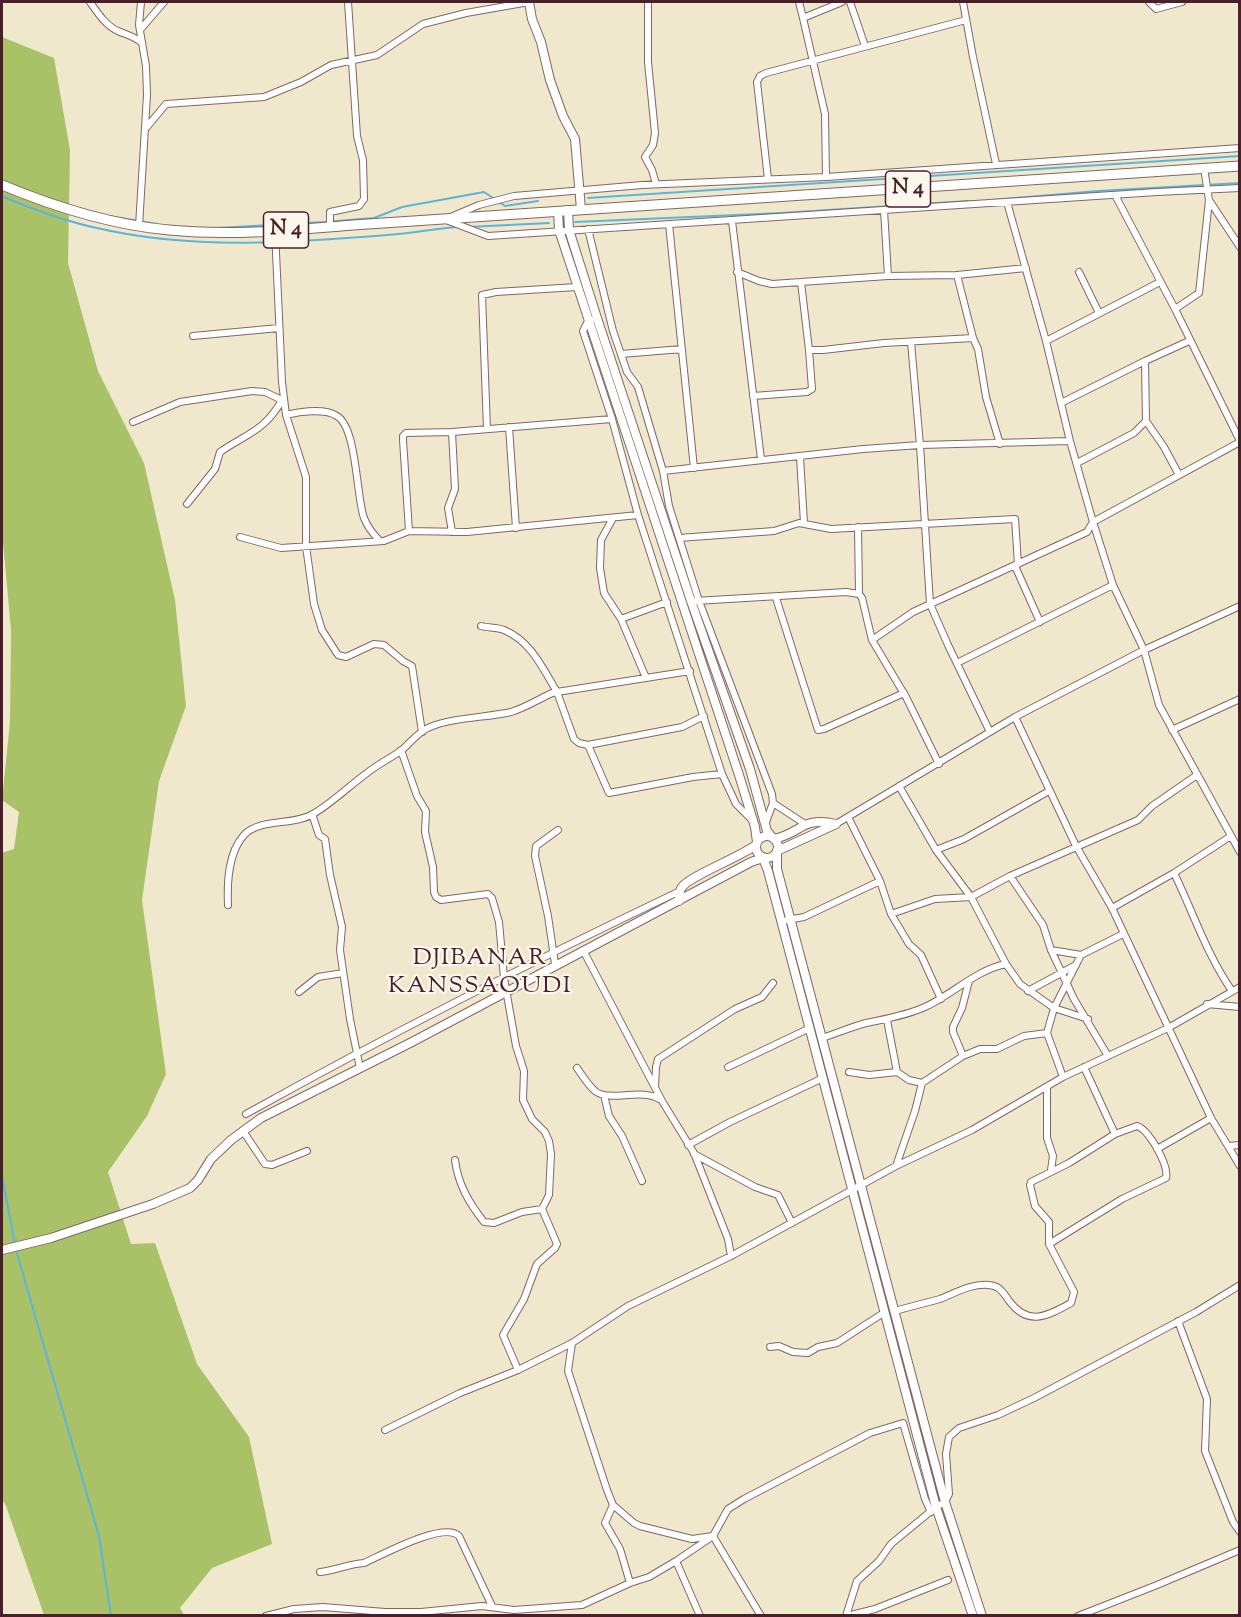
<!DOCTYPE html>
<html>
<head>
<meta charset="utf-8">
<style>
  body { margin:0 }
  #map { position:relative; width:1241px; height:1617px; overflow:hidden; background:#f0e8cd; font-family:"Sorts Mill Goudy",serif }
  canvas { display:block }
  .frame { position:absolute; inset:0; border:3px solid #4a1f2b; pointer-events:none }
</style>
</head>
<body>
<div id="map">
<canvas width="1241" height="1617"></canvas>
<div class="frame"></div>
</div>
<script>
const c = document.querySelector('canvas').getContext('2d');
c.lineJoin = 'round';
function fill(path, color) { c.fillStyle = color; c.fill(path, 'evenodd'); }
function stroke(path, color, width, dash) { c.strokeStyle = color; c.lineWidth = width; c.lineCap = dash ? 'butt' : 'round'; c.setLineDash(dash || []); c.stroke(path); }
function write(font, color, halo, rows, align = 'center') {
  c.font = font + ' "Sorts Mill Goudy",serif'; c.lineWidth = 4.5; c.setLineDash([]); c.textBaseline = 'middle'; c.strokeStyle = halo; c.fillStyle = color; for (const [text, x, y, turn = 0] of rows) {
    c.save(); c.translate(x, y); c.rotate((+turn || 0) * Math.PI / 180); c.textAlign = isNaN(turn) ? turn : align; if (halo) c.strokeText(text, 0, 0); c.fillText(text, 0, 0); c.restore();
  }
}
fill(new Path2D(`
  M2,37L54,58L70,150L68,263L98,371L144,463L175,600L186,706L159,781L142,900L166,1074L147,1116L108,1172L131,1244L155,1243L197,1364L249,1437L272,1544L212,1568L180,1608L184,1615H44L6,1506L2,1499V853L14,849L19,812L2,800L10,722L11,630L2,531Z`), '#aac267');
stroke(new Path2D(`
  M2,196C32,209 64,221 97,228C194,251 299,242 398,234C417,233 437,228 457,227
  M588,198L1240,156
  M992,200L1098,191L1240,183
  M109,216L157,224
  M575,222L782,213L968,201
  M468,227L549,223
  M216,228L325,222L374,218L402,207L484,192L505,206L538,201
  M2,1176L15,1244
  M16,1250L99,1536L111,1616`), '#5cb5d9', 2);
const minor = new Path2D(`
  M90,2C97,12 106,26 118,31C127,35 133,36 141,42
  M648,2V62L655,133L653,145L645,157L652,170L656,184
  M799,2L803,18
  M850,2L865,46
  M963,2L973,57L996,164
  M1149,2L1156,9L1182,2
  M140,30L164,2
  M146,128L166,104L264,97L301,82L331,65L377,55L423,24L466,13L529,2
  M1204,168L1209,200L1240,247
  M826,177L825,114L803,18L842,2
  M768,179L757,82L760,76L766,73L966,20
  M1115,195L1175,309L1240,441
  M1007,202L1046,341L1070,441L1093,522L1113,585L1144,650L1159,705L1240,852
  M884,210L888,276
  M453,216L479,205L514,196L642,185L826,177L1240,148
  M446,220L488,236L1157,192L1240,188
  M732,221L761,459
  M669,224L694,468
  M139,226L147,95L146,66L139,25L141,2
  M330,227V212L359,206L364,199L363,160L357,136L348,2
  M588,229L613,331L627,372L638,387L663,471L669,506L699,601L772,794L773,803L766,822
  M275,231L282,382L286,415L306,477V546L314,604L322,630L338,655L346,657L374,644L384,645L403,661L412,666L422,732
  M737,272L759,281L772,284L888,276L957,275L1026,268
  M1079,272L1099,313
  M957,275L973,338L978,349L986,397L1000,444
  M801,282L809,350H823L884,343L973,338
  M1175,309L1199,293L1209,200
  M591,320L588,321L583,331L612,419L638,515L722,774L736,804L751,819
  M193,336L279,328
  M1046,341L1160,282
  M911,342L920,445L930,604L948,645L990,732
  M621,354L682,349
  M753,396L807,392L812,389L809,350
  M1061,403L1145,361
  M286,415C299,412 324,408 337,416C357,428 356,495 364,518C368,528 373,534 380,541
  M1146,421L1164,447L1179,475
  M133,422L180,402L252,391L265,392L284,401
  M509,427L516,528
  M487,429L482,295L496,292L577,287
  M800,457L804,523
  M1077,463L1134,433L1146,421L1145,361L1189,341
  M663,471L863,449L920,445L1070,441
  M187,504L215,469L220,452C246,434 265,431 282,400
  M613,518L601,540L600,568L604,593L621,619
  M858,527L859,594
  M409,531L403,440V436L406,433L452,432L612,419
  M452,532L448,508L455,489L452,432
  M240,537L281,548L384,541L409,531L467,532L638,515
  M679,538L774,531L799,523L831,529L1015,519L1018,564
  M1015,566L1040,622
  M776,598L818,730L824,729L904,693
  M695,601L846,592L859,594L862,598L872,640L906,697L939,764
  M481,626C488,628 497,627 504,630C531,641 543,669 557,692L690,671
  M872,640L913,612L1087,532L1093,522L1240,442
  M957,663L1113,585
  M646,678L621,619L667,602
  M1015,717L1076,846L1112,908L1211,1118L1240,1166
  M1172,730L1240,699
  M588,745L682,727L704,716
  M401,750L417,796L426,811L425,832L433,867L434,892L436,897L441,900L488,894L492,898L499,922L504,978L516,1046L524,1071L523,1100L532,1119L545,1132L549,1141L551,1154L549,1195L542,1209L557,1244L555,1248L537,1264L524,1299L503,1335L518,1370
  M899,786L936,850L971,897L1006,964L1020,984L1054,1008L1088,1019
  M773,803L805,824
  M312,814L319,835L325,839L330,875L342,927L340,950L350,1019L360,1068
  M848,817L880,881L891,914L909,944L921,955L941,999
  M836,824L1015,717L1144,650L1240,606
  M936,850L964,839L1049,791
  M1174,873C1193,912 1207,955 1232,991
  M1010,876L1043,925L1051,950L1074,999L1108,1056
  M228,905C227,882 228,853 244,835C260,818 293,826 313,814C332,803 349,786 367,773C378,764 391,758 402,750C411,742 419,731 430,727C455,717 484,718 511,712C525,708 539,699 552,693L557,692L574,739L579,743L588,745L609,793L693,777L722,774
  M1112,908L1174,873L1231,836
  M891,914L935,899L971,897L1010,876L1138,820L1152,806L1197,775
  M787,920L804,917L880,881
  M583,950L662,1101L694,1153L728,1239L731,1256
  M1051,950L1081,955L1123,934
  M555,964L548,916L535,856L536,846L558,830
  M1028,991L1076,965
  M299,992L318,977L343,973
  M1207,1004L1240,1007
  M887,1020L897,1072
  M822,1038C838,1033 855,1025 871,1022C890,1018 907,1015 925,1007C953,994 976,970 1006,964
  M963,1056L953,1032V1027L962,1008L969,981
  M728,1067L810,1028
  M1084,1067L1115,1134
  M577,1068C582,1075 588,1085 595,1091C610,1103 641,1087 661,1100
  M849,1072L869,1075L897,1072L909,1080L922,1083L963,1056L980,1049H997L1024,1036L1047,1033
  M1063,1077L1047,1033L1054,1008L1081,955
  M655,1087L656,1067L658,1059L735,1009L762,997L773,983
  M1047,1088V1138L1053,1156L1051,1170
  M604,1095L609,1116L622,1136L642,1181
  M246,1114C388,1035 533,961 680,891
  M243,1131L265,1164L272,1165L307,1151
  M688,1145L730,1122L823,1078
  M1229,1146L1240,1145
  M1157,1149L1211,1118
  M694,1154L755,1187L778,1195L792,1223
  M455,1160C458,1184 469,1203 484,1222L494,1223L522,1212L542,1209
  M896,1166L915,1111L922,1083
  M895,1311C909,1307 925,1303 940,1299C955,1293 972,1283 989,1285C1001,1286 1003,1293 1010,1302C1029,1327 1049,1315 1071,1303L1074,1292L1049,1244V1222L1035,1206L1030,1185L1031,1182L1069,1163L1115,1134L1137,1126C1149,1130 1169,1165 1166,1178L1122,1199L1049,1244
  M1178,1321L1207,1399L1205,1451L1233,1522L1240,1532
  M572,1343L568,1371L607,1490L613,1505L634,1523L640,1526L692,1539L713,1536L761,1616
  M770,1347L779,1346L793,1352L808,1353L818,1347L837,1343L885,1312
  M385,1430L460,1393L518,1370L572,1343L628,1306L731,1256L896,1166L972,1130L1063,1077L1168,1028L1240,987
  M613,1505L605,1523L620,1549L630,1583
  M676,1561L700,1616
  M320,1572C336,1570 349,1564 364,1563C382,1555 444,1521 459,1536L492,1606
  M266,1616L294,1609L323,1607L385,1612H421L482,1606L514,1610L582,1605L630,1583L649,1577L676,1561L713,1536L728,1509L744,1499L870,1433L903,1423L925,1499L931,1512
  M846,1616L857,1581L879,1561L891,1544L936,1507L945,1502L949,1494L946,1454L949,1437L959,1428L998,1415L1034,1398L1196,1312L1240,1285
  M847,1616L875,1609L948,1580
  M1078,1616L1157,1585L1240,1550`);
const tertiary = new Path2D(`
  M529,2L532,19L541,42L550,80L563,116L575,139L581,209
  M774,839C802,833 802,816 836,824
  M777,851L836,824
  M679,901C679,896 679,891 682,887C690,876 740,857 756,845
  M2,1250L51,1238L153,1204L190,1188L198,1180L211,1159L231,1140L261,1118L412,1042L751,862L763,858`);
const secondary = new Path2D(`
  M568,210L569,230L597,318L691,601L750,769L767,831L773,838
  M558,211L559,230L739,775L755,827L757,842
  M756 847a11 11 0 1 1 22 0a11 11 0 1 1-22 0Z
  M777,852V869L945,1502L982,1616
  M763,858L768,871L781,920L936,1507L973,1616`);
const trunk = new Path2D(`
  M2,185C55,207 111,225 169,230C231,236 292,230 353,225L1240,166`);
stroke(minor, '#846564', 8);
stroke(tertiary, '#846564', 10);
stroke(secondary, '#846564', 10);
stroke(trunk, '#846564', 11);
stroke(minor, '#fff', 6);
stroke(tertiary, '#fff', 8);
stroke(secondary, '#fff', 8);
stroke(trunk, '#fff', 9);
for (const [x, y, w] of [
  [908,189,45],
  [286,230,45]
]) { const box = new Path2D(); box.roundRect(x - w / 2, y - 18, w, 36, 4.5); c.fillStyle = '#fbf7ec'; c.fill(box); stroke(box, '#4a1f2b', 1.5); }
write('bold 21px', '#4a1f2b', null, [
  ["N 4",908,189],
  ["N 4",286,230]
]);
c.letterSpacing = '1.5px';
write('24px', '#4a1f2b', '#fbf7ec', [
  ["DJIBANAR",480,960],
  ["KANSSAOUDI",480,988]
]);
c.letterSpacing = '0px';
</script>
</body>
</html>
